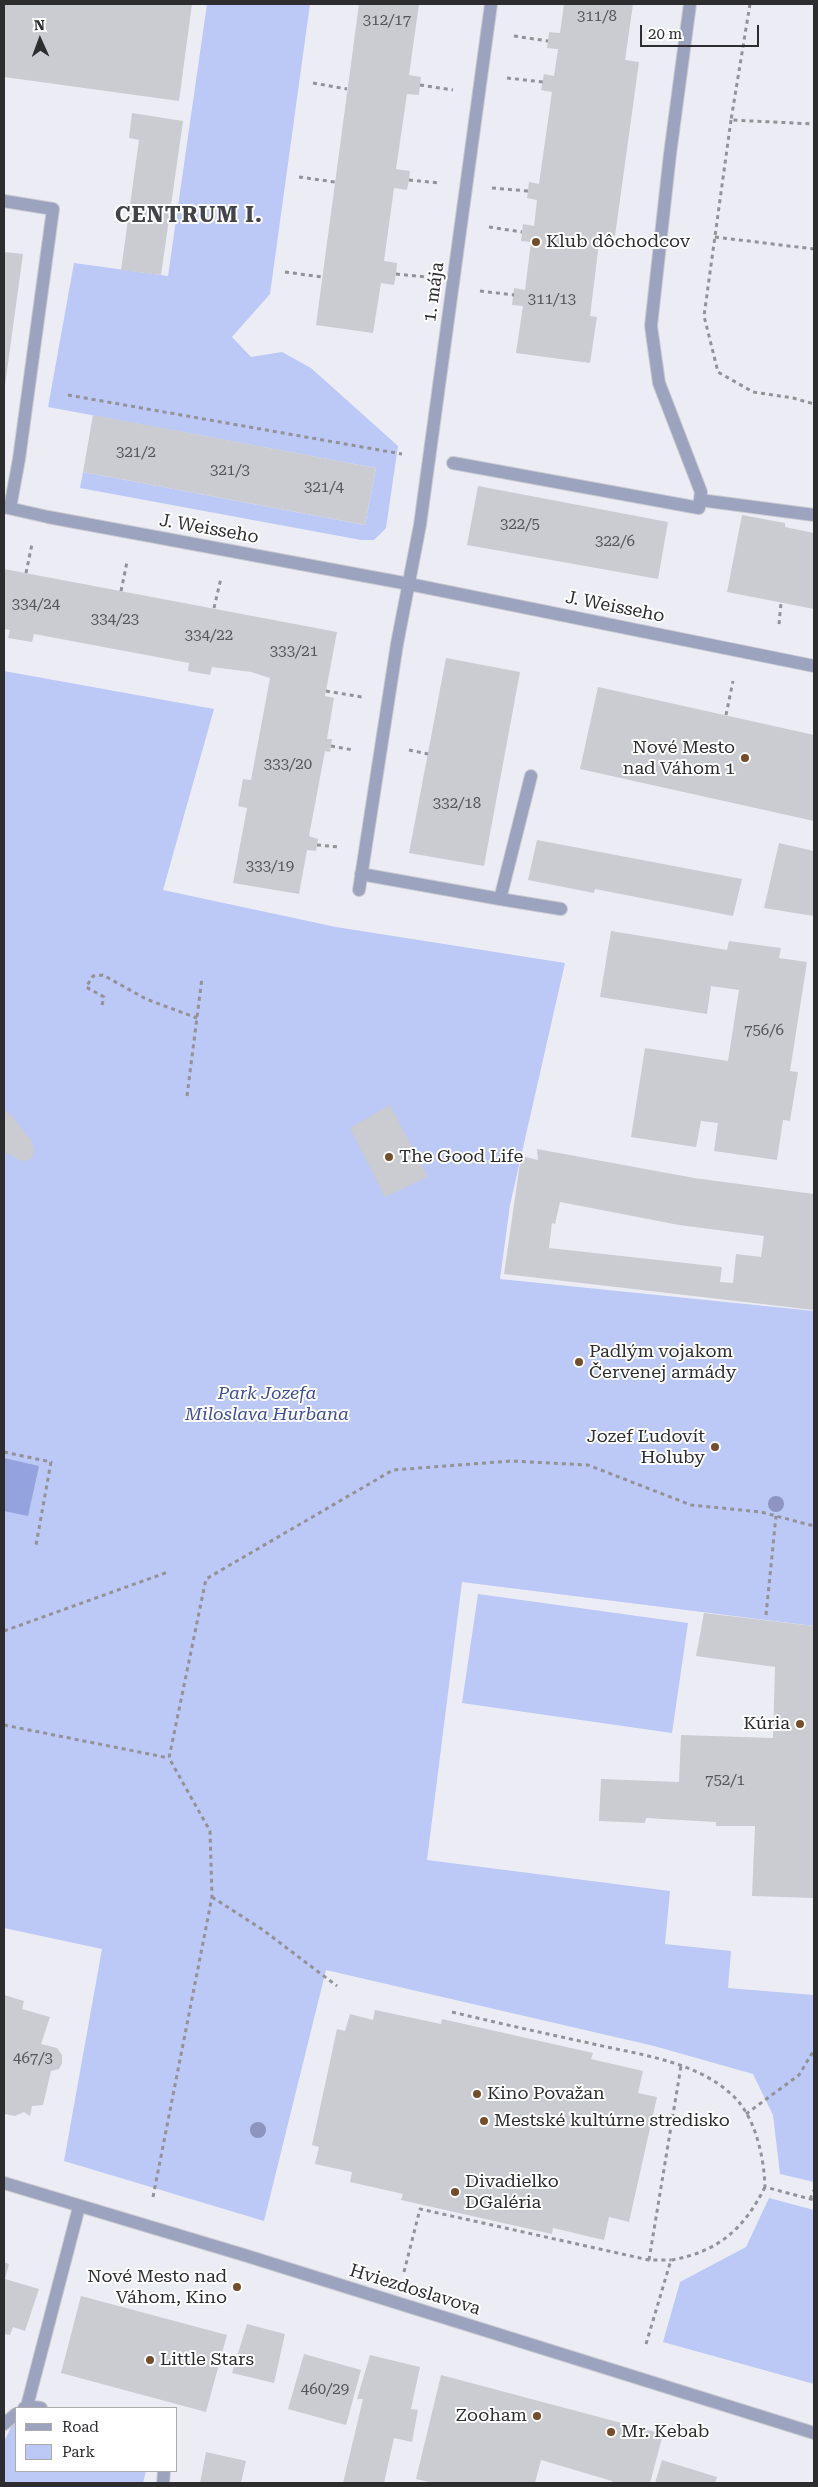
<!DOCTYPE html>
<html>
<head>
<meta charset="utf-8">
<style>
  body { margin:0 }
  #map { position:relative; width:818px; height:2487px; overflow:hidden; background:#ecedf4; font-family:"Roboto Serif",serif }
  canvas { display:block }
  .frame { position:absolute; inset:0; border:5px solid #2d2d30; pointer-events:none }
  .legend { position:absolute; left:15px; top:2407px; width:162px; height:65px; box-sizing:border-box; background:#fff; border:1px solid #ababac; margin:0; padding:6px 9px; list-style:none; font-size:15px; color:#2d2d30 }
  .legend li { display:flex; align-items:center; gap:10px; height:25px }
  .legend b { width:25px; border:1px solid #ababac }
  .north { position:absolute; left:15px; top:15px; width:50px; height:50px; -webkit-text-stroke:4px #fff; paint-order:stroke; rotate:358deg; font-size:14px; font-weight:700; line-height:20px; text-align:center; color:#2d2d30 }
  .north::after { content:''; display:block; margin:auto; width:18px; height:22px; background:#2d2d30; clip-path:polygon(50% 0,100% 100%,50% 72%,0 100%) }
  .scale { position:absolute; left:640px; top:25px; width:119px; height:22px; box-sizing:border-box; border:2px solid #2d2d30; border-top:0; padding-left:6px; font-size:15px; line-height:18px; white-space:nowrap; color:#2d2d30; -webkit-text-stroke:4px #fff; paint-order:stroke }
</style>
</head>
<body>
<div id="map">
<canvas width="818" height="2487"></canvas>
<div class="frame"></div>
<ul class="legend">
<li><b style="height:6px;background:#9ca3be"></b>Road</li>
<li><b style="height:14px;background:#bcc8f5"></b>Park</li>
</ul>
<div class="north">N</div>
<div class="scale">20 m</div>
</div>
<script>
const c = document.querySelector('canvas').getContext('2d');
c.lineJoin = 'round';
function fill(path, color) { c.fillStyle = color; c.fill(path, 'evenodd'); }
function stroke(path, color, width, dash) { c.strokeStyle = color; c.lineWidth = width; c.lineCap = dash ? 'butt' : 'round'; c.setLineDash(dash || []); c.stroke(path); }
function write(font, color, halo, rows, align = 'center') {
  c.font = font + ' "Roboto Serif",serif'; c.lineWidth = 4; c.setLineDash([]); c.textBaseline = 'middle'; c.strokeStyle = halo; c.fillStyle = color; for (const [text, x, y, turn = 0] of rows) {
    c.save(); c.translate(x, y); c.rotate((+turn || 0) * Math.PI / 180); c.textAlign = isNaN(turn) ? turn : align; if (halo) c.strokeText(text, 0, 0); c.fillText(text, 0, 0); c.restore();
  }
}
fill(new Path2D(`
  M207,4H310L270,294L232,337L251,357L282,352L311,368L398,446L386,528L374,540H361L80,488L83,472L365,525L376,468L48,407L74,263L168,276Z
  M4,671L214,709L163,890L336,927L565,963L510,1205L500,1279L814,1311V1626L462,1582L427,1860L670,1891L665,1944L731,1951L728,1988L814,1995V2182L780,2174L773,2115L753,2074L654,2046L326,1970L264,2221L64,2161L102,1949L4,1928Z
  M478,1594L688,1623L672,1733L462,1703Z
  M769,2198L814,2210V2384L663,2342L680,2282L746,2247Z
  M16,2424V2471H146L143,2483H4V2442L12,2425Z`), '#bcc8f5');
fill(new Path2D(`
  M4,1458L39,1466L28,1516L4,1511Z`), '#94a2de');
fill(new Path2D(`
  M4,4H192L179,101L4,77Z
  M359,4H419L409,75L421,77L420,85L419,95L407,94L396,169L410,171L409,180L407,190L394,188L384,261L397,263L396,274L394,285L381,283L373,333L316,325Z
  M564,4H633L625,60L639,62L615,236L600,235L590,316L597,317L590,363L516,353L523,306L512,305L514,288L525,290L531,242L521,241L523,224L534,226L537,200L527,198L529,182L539,184L552,92L541,90L544,74L554,76L558,49L547,48L549,32L560,33Z
  M132,113L183,121L161,275L121,270L139,140L129,138Z
  M4,252L23,254L5,385H4Z
  M93,415L376,468L365,525L83,472Z
  M478,486L668,522L658,579L467,545Z
  M742,515L785,523V527L814,533V609L727,592Z
  M4,569L337,632L325,696L334,698L327,739H332L330,752L325,751L309,836L318,839L316,851L307,850L299,894L233,883L247,808L238,806L243,779L251,780L270,678L251,672L212,667L210,675L188,671L189,663L34,634L32,642L8,638L10,630L4,629Z
  M446,658L520,672L484,866L409,853Z
  M598,687L814,735V821L580,769Z
  M537,840L742,879L733,916L595,889L594,893L528,880Z
  M779,843L814,851V916L764,908Z
  M611,931L727,950L729,941L781,948L779,958L807,962L790,1071L798,1072L790,1121L783,1120L777,1160L714,1151L718,1123L701,1121L696,1147L631,1137L645,1048L728,1061L739,990L711,986L707,1014L600,997Z
  M390,1105L428,1177L385,1197L350,1128Z
  M4,1110L9,1113L32,1141L34,1150L33,1157L28,1161L20,1160L4,1152Z
  M537,1149L694,1178L814,1194V1310L504,1274L521,1156L538,1160ZM560,1202L679,1225L764,1236L761,1257L736,1254L733,1283L720,1282L722,1267L549,1248L552,1223L555,1224Z
  M704,1613L814,1626V1898L752,1896L755,1826H716V1822L646,1818L645,1823L599,1821L601,1779L679,1782L681,1735L773,1738L775,1667L696,1656Z
  M4,1995L24,2001L22,2009L50,2017L41,2044L57,2048L62,2055V2063L59,2069L51,2071L43,2105L32,2106L30,2116L24,2112L15,2116L5,2114L4,2111Z
  M375,2010L441,2024L442,2019L593,2053L591,2059L643,2071L638,2093L657,2097L629,2222L609,2217L604,2240L553,2228L552,2234L401,2200L403,2194L350,2182L352,2172L315,2164L319,2147L312,2145L337,2029L345,2031L350,2014L373,2020Z
  M4,2262L9,2264L5,2279L39,2289L25,2331L13,2327L10,2335L4,2334Z
  M81,2296L227,2335L206,2412L61,2373Z
  M247,2324L285,2334L274,2383L232,2373Z
  M304,2354L361,2370L346,2425L288,2409Z
  M370,2355L420,2367L411,2409L418,2410L412,2442L394,2438L384,2483H343L363,2399H357Z
  M441,2375L663,2434L650,2483H612V2481L541,2460L535,2483H433L416,2479Z
  M206,2452L246,2461L241,2483H200Z
  M662,2460L717,2477L715,2483H655Z`), '#caccd2');
const minor = new Path2D(`
  M690,4L670,154L651,326L659,383L701,492L700,500L814,515
  M4,201L53,209L19,459L10,508
  M453,463L699,508
  M4,507L48,517L409,584L814,666
  M361,874L500,899L531,776
  M359,890L397,644L420,525L491,4
  M500,899L561,909
  M4,2183L244,2255L814,2433
  M27,2406L41,2408
  M24,2408L27,2406L79,2207
  M4,2424L16,2414
  M163,2483L164,2471`);
stroke(minor, '#cacad1', 14);
stroke(new Path2D(`
  M750,4L731,120L814,124
  M514,36L548,41
  M507,78L543,82
  M313,83L347,89
  M420,85L453,90
  M731,120L704,316L718,372L753,392L793,398L814,404
  M299,177L335,182
  M409,180L440,183
  M492,188L528,191
  M489,227L522,232
  M715,237L814,249
  M285,272L322,277
  M396,274L427,277
  M480,291L514,295
  M68,395L402,454
  M26,573L32,544
  M121,591L127,562
  M214,608L221,578
  M779,624L781,603
  M326,691L362,697
  M726,715L733,681
  M331,746L353,750
  M409,750L428,754
  M317,845L339,847
  M102,1005L104,997L86,987L93,976L103,975L146,999L197,1018
  M187,1096L202,978
  M4,1452L51,1462L36,1545
  M766,1615L776,1516
  M4,1631L168,1572
  M4,1725L169,1758
  M212,1897L263,1930L337,1986
  M452,2012C498,2023 543,2033 589,2043C635,2054 693,2060 730,2093C755,2114 764,2156 765,2187L814,2200
  M746,2114L799,2075L814,2050
  M153,2197L212,1897L210,1831L169,1758L206,1579L393,1470L511,1461L588,1465L691,1505L761,1512L814,1526
  M810,2199L814,2190
  M649,2260L681,2066
  M404,2272L420,2209L649,2260H671
  M646,2344L671,2260C718,2252 744,2229 765,2187`), '#929297', 3, [4, 4]);
stroke(minor, '#9ca3be', 12);
c.fillStyle = '#8d94bf';
for (const [x, y] of [
  [776,1504],
  [258,2130]
]) { c.beginPath(); c.arc(x, y, 8, 0, 2 * Math.PI); c.fill(); }
for (const [x, y, r, color] of [
  [536,242,5,"#744e2a"],
  [745,758,5,"#744e2a"],
  [389,1157,5,"#744e2a"],
  [579,1362,5,"#744e2a"],
  [715,1447,5,"#744e2a"],
  [800,1724,5,"#744e2a"],
  [477,2094,5,"#744e2a"],
  [484,2121,5,"#744e2a"],
  [455,2192,5,"#744e2a"],
  [237,2287,5,"#744e2a"],
  [150,2360,5,"#744e2a"],
  [537,2416,5,"#744e2a"],
  [611,2432,5,"#744e2a"]
]) { const dot = new Path2D(); dot.arc(x, y, r, 0, 2 * Math.PI); c.fillStyle = color; c.fill(dot); stroke(dot, '#fff', 2); }
write('15px', '#545558', null, [
  ["311/8",597,17],
  ["312/17",387,21],
  ["311/13",552,300],
  ["321/2",136,453],
  ["321/3",230,471],
  ["321/4",324,488],
  ["322/5",520,525],
  ["322/6",615,542],
  ["334/24",36,605],
  ["334/23",115,620],
  ["334/22",209,636],
  ["333/21",294,652],
  ["333/20",288,765],
  ["332/18",457,804],
  ["333/19",270,867],
  ["756/6",764,1031],
  ["752/1",725,1781],
  ["467/3",33,2059],
  ["460/29",325,2390]
]);
write('18px', '#2d2d30', '#fff', [
  ["Klub dôchodcov",546,242],
  ["Nové Mesto",735,748,"right"],
  ["nad Váhom 1",735,769,"right"],
  ["The Good Life",399,1157],
  ["Padlým vojakom",589,1352],
  ["Červenej armády",589,1373],
  ["Jozef Ľudovít",705,1437,"right"],
  ["Holuby",705,1458,"right"],
  ["Kúria",790,1724,"right"],
  ["Kino Považan",487,2094],
  ["Mestské kultúrne stredisko",494,2121],
  ["Divadielko",465,2182],
  ["DGaléria",465,2203],
  ["Nové Mesto nad",227,2277,"right"],
  ["Váhom, Kino",227,2298,"right"],
  ["Little Stars",160,2360],
  ["Zooham",527,2416,"right"],
  ["Mr. Kebab",621,2432]
], 'left');
write('18px', '#2d2d30', '#fff', [
  ["1. mája",434,292,-82],
  ["J. Weisseho",209,529,10],
  ["J. Weisseho",615,607,11],
  ["Hviezdoslavova",415,2290,17]
]);
write('italic 18px', '#404c94', '#fff', [
  ["Park Jozefa",267,1394],
  ["Miloslava Hurbana",267,1415]
]);
c.letterSpacing = '1px';
write('bold 22px', '#434449', '#fff', [
  ["CENTRUM I.",189,216]
]);
c.letterSpacing = '0px';
</script>
</body>
</html>
